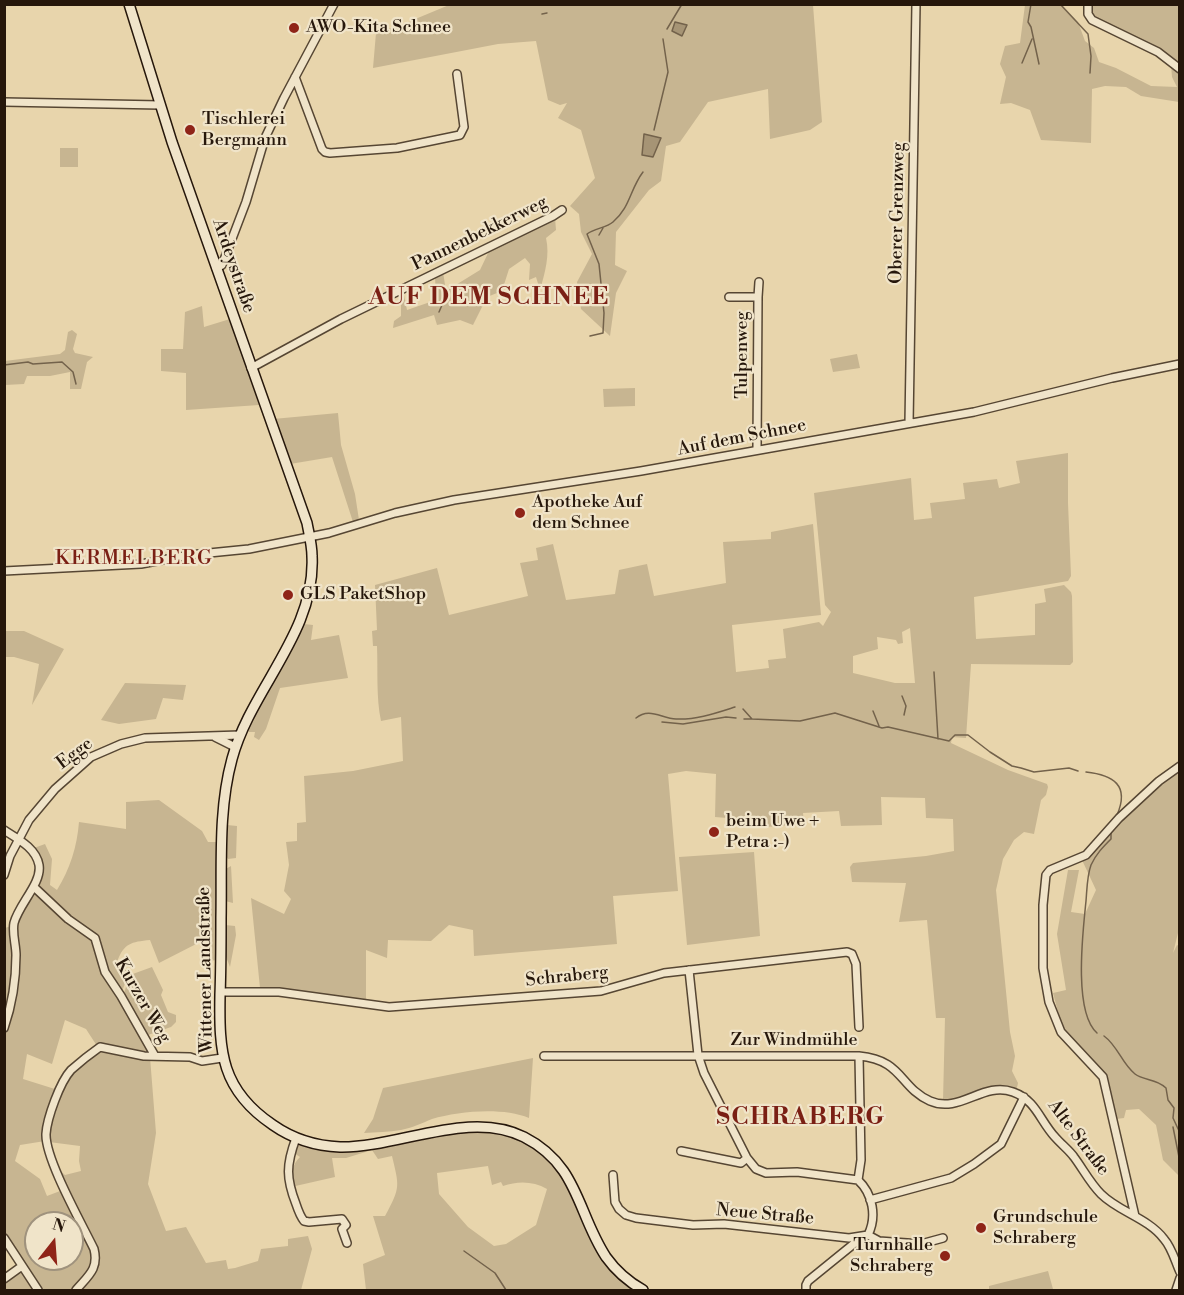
<!DOCTYPE html>
<html>
<head>
<meta charset="utf-8">
<style>
  body { margin:0 }
  #map { position:relative; width:1184px; height:1295px; overflow:hidden; background:#e8d5ac; font-family:"Libre Bodoni",serif }
  canvas { display:block }
  .frame { position:absolute; inset:0; border:6px solid #26170b; pointer-events:none }
  .north { position:absolute; left:24px; top:1211px; width:60px; height:60px; box-sizing:border-box; background:#f0e4c9; border:2px solid #9f927d; border-radius:50%; rotate:17deg; font-size:16px; font-weight:700; line-height:24px; text-align:center; color:#26170b }
  .north::after { content:''; display:block; margin:auto; width:21px; height:27px; background:#8f2418; clip-path:polygon(50% 0,100% 100%,50% 72%,0 100%) }
</style>
</head>
<body>
<div id="map">
<canvas width="1184" height="1295"></canvas>
<div class="frame"></div>
<div class="north">N</div>
</div>
<script>
const c = document.querySelector('canvas').getContext('2d');
c.lineJoin = 'round';
function fill(path, color) { c.fillStyle = color; c.fill(path, 'evenodd'); }
function stroke(path, color, width, dash) { c.strokeStyle = color; c.lineWidth = width; c.lineCap = dash ? 'butt' : 'round'; c.setLineDash(dash || []); c.stroke(path); }
function write(font, color, halo, rows, align = 'center') {
  c.font = font + ' "Libre Bodoni",serif'; c.lineWidth = 4.5; c.setLineDash([]); c.textBaseline = 'middle'; c.strokeStyle = halo; c.fillStyle = color; for (const [text, x, y, turn = 0] of rows) {
    c.save(); c.translate(x, y); c.rotate((+turn || 0) * Math.PI / 180); c.textAlign = isNaN(turn) ? turn : align; if (halo) c.strokeText(text, 0, 0); c.fillText(text, 0, 0); c.restore();
  }
}
fill(new Path2D(`
  M449,5H813L822,122L810,130L770,139L768,89L708,102L680,142L666,146L661,181L649,190L616,232L615,265L627,271L616,293L610,336L581,309L577,282L592,254L581,232L579,214L570,206L595,178L581,130L558,118L567,103L560,105L548,100L536,41L498,44L373,68L376,33L412,21L413,23V20Z
  M1025,5H1062L1078,22L1085,41L1094,48L1099,62L1116,68L1151,86L1177,87L1172,77L1171,65L1179,72V102L1141,96L1126,87L1105,86L1092,89L1091,143L1041,140L1030,110L1011,103L1000,104L1006,77L1000,64L1005,46L1020,43Z
  M1091,5H1179V62L1174,59L1173,62L1099,22L1091,15Z
  M60,148H78V167H60Z
  M555,218L556,230L546,238C550,255 545,273 540,290L536,277L529,280L530,264L525,258L509,269L502,291L487,297L473,325L460,320L437,325L434,315L393,328L394,321L401,316V295H404L407,310L436,300L435,275L443,272L446,291L480,270L490,249Z
  M202,306L204,327L230,319L259,405L186,410V373L161,371V349H183L185,312Z
  M72,330L77,334L73,349L75,353L93,357L87,362L81,389H70V372L50,376H27L24,384L5,385V361L60,354L65,350L68,332Z
  M857,354L860,368L833,372L830,359Z
  M635,388V406L604,407L603,389Z
  M338,413L341,445L355,494L359,520L353,522L332,457L290,464L273,419Z
  M1068,453V503L1071,576L1068,581L974,597L976,639L1035,635V604L1046,602L1044,589L1064,585L1071,592L1072,596L1073,662L1070,665L971,664L966,738L952,737L951,743L1008,770L1047,784L1048,787L1046,795L1041,800L1034,834L1024,832L1014,840L1003,859L996,890L1010,1032L1015,1056L1012,1071L1018,1083L1016,1092C1006,1090 996,1087 986,1088C971,1091 959,1101 943,1101L945,1018H936L927,920L899,922L906,883L852,882L850,867L853,863L926,856L954,851L953,819L926,818L925,798L881,797L882,825L841,826L839,811L803,813L804,824L753,828L752,820L715,817L716,774L686,771L668,774L678,891L613,896L617,944L474,956L473,930L449,925L431,941L388,940L387,958L366,950V1000L280,989L260,988L251,898L284,914L291,899L284,891L289,865L286,842L297,841V823L306,822L304,776L353,771L403,761L401,717L381,721C376,697 378,671 377,646H373L372,631L377,630L375,585L437,568L449,615L528,596L520,563L538,560L536,548L553,544L566,600L615,594L619,570L647,564L654,596L726,583L723,542L771,539V532L813,524L821,615L732,625L736,672L769,668L768,660L786,658L783,629L819,622L823,626L831,612L825,605L814,493L911,478L914,520L932,518L930,503L965,499L963,483L997,479L999,488L1020,483L1016,461ZM910,628L915,683H895L853,673V656L878,649L877,637L896,640L898,644L903,643L902,632Z
  M304,624L313,625L311,640L339,635L348,678L280,688L266,729L259,740L254,737L255,732H249L247,729L293,647Z
  M5,631H24L64,649L32,705L39,664L14,657H5Z
  M125,683L186,685L183,700L163,698L156,719L119,724L101,720Z
  M1179,772L1180,925L1173,953L1177,945L1179,946V1176L1163,1160L1156,1125L1139,1109L1126,1110L1124,1118L1116,1119L1106,1077L1099,1067L1068,1036L1062,1027L1053,993L1066,990L1057,934L1068,870H1079L1071,912L1085,914L1096,890L1082,860L1144,798Z
  M159,800L202,831L208,842H218L217,960L201,962V956L206,954V947L204,940L159,963L150,940C131,942 124,943 117,962L129,973L121,994L107,972L97,941L91,932L103,973L120,998L152,1054L104,1045L97,1046L86,1029L65,1020L52,1064L27,1054L23,1079L58,1090L48,1117L45,1141L20,1145L15,1161L40,1179L47,1196L68,1188L57,1168L65,1175L81,1171L79,1161L80,1146L49,1142C46,1124 60,1088 71,1074C78,1065 90,1055 100,1049L150,1057L156,1133L148,1184L166,1231L186,1227L206,1263L226,1260L228,1269L235,1268L258,1261L261,1249L288,1246V1239L308,1236L312,1249L301,1290H5L4,1279L22,1261L4,1230L5,928L11,926L15,927C17,921 18,914 21,909C32,889 53,870 34,848L45,844L52,859L50,885L57,890C70,869 77,847 79,822L126,829V802ZM36,1223H72V1259H36Z
  M227,825L237,826L236,858L228,859L226,856Z
  M754,852L760,936L687,945L679,857Z
  M231,866L233,903L225,901L224,870Z
  M225,925L235,926L236,935L230,967L223,949Z
  M152,967L163,990L161,995L168,1012L176,1015V1022L171,1027L145,1036L123,996L130,975Z
  M533,1058L529,1118C503,1107 459,1111 432,1119C422,1123 412,1128 401,1130C389,1132 376,1132 364,1133L373,1119L383,1088Z
  M467,1131C504,1130 540,1142 562,1176C581,1206 588,1242 611,1270C617,1278 627,1284 635,1290H366L363,1264L385,1255L373,1216H385C401,1187 399,1186 392,1156L378,1159L372,1150L346,1158H332L335,1177L291,1187C290,1177 292,1164 300,1157L294,1153L296,1148L301,1144C355,1160 413,1141 467,1131ZM488,1166L492,1185L501,1182L503,1186C518,1181 533,1181 547,1189L536,1225L506,1244L494,1246L468,1227L439,1194L437,1173Z
  M1048,1271L1053,1289L1047,1290H989V1286Z`), '#c7b591');
const water = new Path2D(`
  M675,22L687,25L682,36L672,31Z
  M644,134L661,138L653,157L642,155Z`);
fill(water, '#a69475');
stroke(water, '#73624b', 1.5);
stroke(new Path2D(`
  M1031,4L1028,22L1031,27L1039,64
  M1060,4L1088,34L1091,56L1090,73
  M542,14L547,13
  M667,29L682,4
  M1022,63L1032,39
  M654,130L668,72L663,39
  M599,235L603,228
  M439,312L442,305
  M590,336L603,333L604,313L599,264L587,234C595,228 606,228 613,222C630,208 630,189 643,172
  M4,365L28,362L33,364L62,362L73,372L76,384
  M934,672L938,739
  M902,696L906,706L904,715
  M743,709L752,719L800,721L835,713L882,728L888,727L949,741L955,735H968L990,752L1012,766L1021,768L1034,772L1069,768L1078,771
  M873,711L879,726
  M636,718C649,707 661,718 676,719C696,720 716,713 735,707
  M744,719H752
  M662,722L683,724L726,717L736,718
  M1086,772C1113,775 1130,785 1117,815
  M1097,1033C1073,1012 1083,931 1086,901C1087,889 1087,876 1091,865C1096,854 1103,847 1111,839V833
  M1104,1036C1118,1046 1122,1064 1135,1074C1144,1081 1156,1078 1166,1088L1168,1100L1174,1108L1173,1118L1180,1133
  M1173,1127L1180,1162
  M464,1251L495,1273L506,1290`), '#73624b', 1.5);
const minor = new Path2D(`
  M1088,4V14L1092,20L1158,52L1180,69
  M295,77L322,149L325,152L330,153L397,148L460,135L464,127L457,74
  M4,102L160,105
  M216,268L222,265L246,202L265,138L284,98L334,4
  M729,297H758L757,449
  M758,297L759,282
  M251,368L341,319L553,216L562,210
  M909,423L916,4
  M4,571L141,564L189,555L249,549L329,533L395,513L454,500L641,471L974,412L1112,378L1180,364
  M215,737L235,747
  M4,830C18,839 36,848 39,865C42,883 19,904 14,923C12,933 16,945 16,955C16,979 12,1005 4,1028
  M4,875L10,856L29,820L55,789L91,757L121,744L145,738L240,735
  M34,887L68,919L95,938L105,972L121,996L155,1056
  M689,970L698,1055L704,1073L747,1158L756,1169L766,1173L797,1172L858,1180C873,1194 877,1217 868,1235
  M220,992H279L389,1007L601,991L664,973L847,952L852,954L856,964L859,1027
  M544,1056H859C903,1060 899,1087 930,1101C960,1114 983,1081 1013,1092C1036,1100 1040,1121 1055,1137C1061,1144 1069,1150 1074,1157C1083,1169 1090,1183 1101,1194C1119,1212 1148,1218 1164,1239C1172,1248 1175,1261 1180,1272
  M296,1138C286,1165 286,1178 296,1204C298,1210 300,1216 304,1221L309,1222L342,1219L346,1225L342,1229L347,1243
  M681,1151L741,1163L747,1158
  M613,1175L615,1202L619,1209L626,1215L636,1218L693,1225L724,1224L849,1238L868,1235
  M858,1180L861,1160L859,1056
  M870,1200L951,1178L974,1164L1001,1144L1024,1097
  M1135,1216L1103,1077L1061,1032L1049,1002L1043,968V905L1046,875L1050,870L1086,855L1119,818L1159,781L1180,766
  M868,1235L879,1241L921,1244L943,1238
  M4,1238L38,1290
  M4,1279L22,1266
  M76,1290C88,1276 99,1269 94,1249C82,1224 45,1159 46,1134C47,1118 60,1082 71,1070C80,1062 90,1054 100,1047L144,1056L190,1057L202,1061L222,1058
  M806,1290V1285L808,1281L861,1238
  M1176,1290L1180,1278`);
const secondary = new Path2D(`
  M129,4L172,142L307,523C309,534 312,545 312,556C316,633 251,688 232,759C218,810 222,865 221,918C221,944 221,969 220,995C219,1052 221,1090 273,1125C293,1139 315,1146 340,1147C398,1148 470,1109 524,1137C579,1165 577,1213 606,1257C616,1271 629,1282 643,1290`);
stroke(minor, '#564633', 10);
stroke(secondary, '#26170b', 12);
stroke(minor, '#f0e4c9', 7);
stroke(secondary, '#f0e4c9', 9);
for (const [x, y, r, color] of [
  [294,28,6,"#8f2418"],
  [190,130,6,"#8f2418"],
  [520,513,6,"#8f2418"],
  [288,595,6,"#8f2418"],
  [714,832,6,"#8f2418"],
  [981,1228,6,"#8f2418"],
  [945,1256,6,"#8f2418"]
]) { const dot = new Path2D(); dot.arc(x, y, r, 0, 2 * Math.PI); c.fillStyle = color; c.fill(dot); stroke(dot, '#f0e4c9', 2); }
write('18px', '#26170b', '#f0e4c9', [
  ["AWO-Kita Schnee",306,28],
  ["Tischlerei",202,120],
  ["Bergmann",202,141],
  ["Apotheke Auf",532,503],
  ["dem Schnee",532,524],
  ["GLS PaketShop",300,595],
  ["beim Uwe +",726,822],
  ["Petra :-)",726,843],
  ["Grundschule",993,1218],
  ["Schraberg",993,1239],
  ["Turnhalle",933,1246,"right"],
  ["Schraberg",933,1267,"right"]
], 'left');
write('18px', '#26170b', '#f0e4c9', [
  ["Oberer Grenzweg",898,213,-89],
  ["Pannenbekkerweg",480,234,-26],
  ["Ardeystraße",233,266,71],
  ["Tulpenweg",743,355,-90],
  ["Auf dem Schnee",742,438,-11],
  ["Egge",75,754,-37],
  ["Wittener Landstraße",206,970,-91],
  ["Schraberg",567,977,-6],
  ["Kurzer Weg",142,1001,60],
  ["Zur Windmühle",794,1041],
  ["Alte Straße",1078,1138,53],
  ["Neue Straße",765,1215,5]
]);
c.letterSpacing = '1.5px';
write('20px', '#7a1f14', '#f0e4c9', [
  ["KERMELBERG",134,559]
]);
c.letterSpacing = '0px';
c.letterSpacing = '1.5px';
write('bold 24px', '#7a1f14', '#f0e4c9', [
  ["AUF DEM SCHNEE",489,298],
  ["SCHRABERG",801,1118]
]);
c.letterSpacing = '0px';
</script>
</body>
</html>
